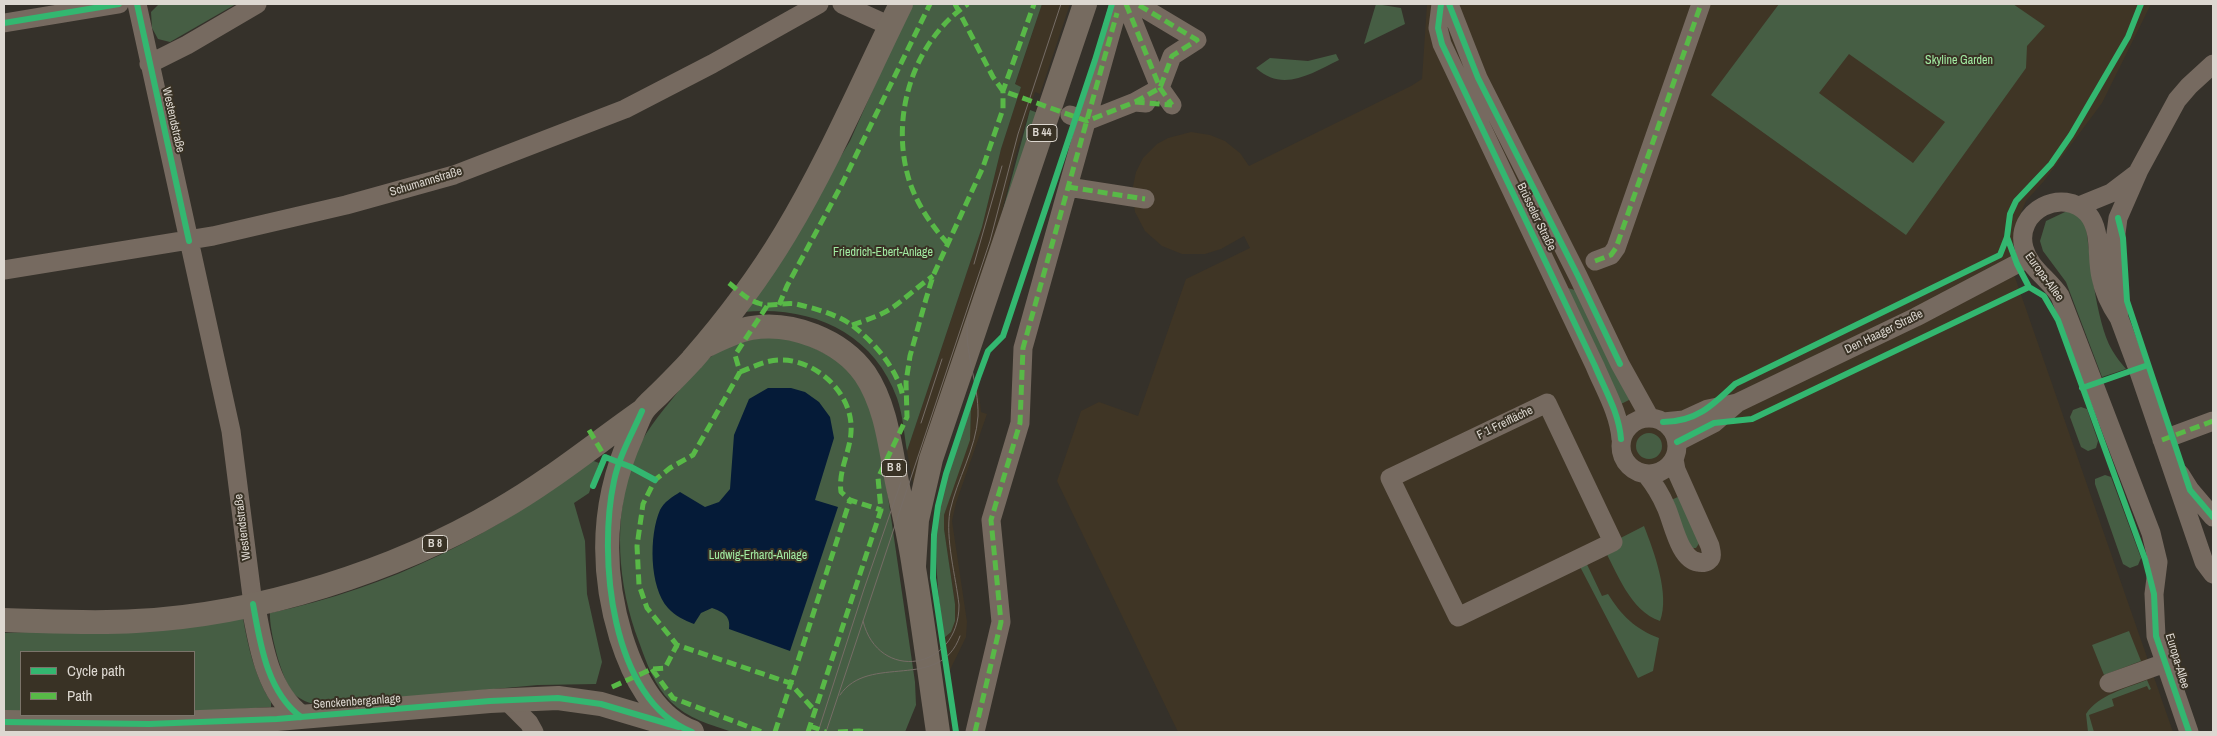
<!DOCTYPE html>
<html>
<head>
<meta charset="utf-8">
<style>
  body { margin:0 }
  #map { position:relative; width:2217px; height:736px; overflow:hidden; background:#35312a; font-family:"Archivo Narrow",sans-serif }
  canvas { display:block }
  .frame { position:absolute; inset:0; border:5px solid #ddd8d1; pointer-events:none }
  .legend { position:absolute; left:20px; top:651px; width:175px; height:65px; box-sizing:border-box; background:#393225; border:1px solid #7b746a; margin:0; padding:6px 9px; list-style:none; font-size:15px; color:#ddd8d1 }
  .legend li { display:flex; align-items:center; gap:10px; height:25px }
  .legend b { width:25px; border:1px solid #7b746a }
</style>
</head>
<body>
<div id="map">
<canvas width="2217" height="736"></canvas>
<div class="frame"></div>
<ul class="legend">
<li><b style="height:6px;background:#33b770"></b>Cycle path</li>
<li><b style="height:6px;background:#58b947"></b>Path</li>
</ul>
</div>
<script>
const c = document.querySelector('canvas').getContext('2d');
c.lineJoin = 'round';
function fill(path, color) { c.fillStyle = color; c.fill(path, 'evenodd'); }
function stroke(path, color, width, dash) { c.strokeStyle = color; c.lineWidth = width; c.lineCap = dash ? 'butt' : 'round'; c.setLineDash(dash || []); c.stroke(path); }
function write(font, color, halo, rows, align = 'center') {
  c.font = font + ' "Archivo Narrow",sans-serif'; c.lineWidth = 4; c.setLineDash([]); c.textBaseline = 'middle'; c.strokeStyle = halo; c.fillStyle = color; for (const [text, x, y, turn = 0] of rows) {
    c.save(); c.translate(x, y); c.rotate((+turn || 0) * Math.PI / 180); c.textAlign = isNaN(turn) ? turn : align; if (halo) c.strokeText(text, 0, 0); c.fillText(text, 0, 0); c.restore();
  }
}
fill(new Path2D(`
  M1042,4H1070L1040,94L1035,92L1016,154L996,236L914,488L907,451L982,227L1001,149L1021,87L1015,85Z
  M1427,4H2151L2102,103L2044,181L2026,201L2019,217L2010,263L2173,732H1178L1057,481L1081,411L1099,402L1138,416L1186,279L1250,248L1244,236L1221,249L1205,254H1182L1162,246L1145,231L1135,212L1132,191L1136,172L1143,158L1157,144L1168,138L1191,132L1210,135L1225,141L1240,153L1249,166L1411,86L1422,79Z
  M978,383L981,412L987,414L956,503L952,521L967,622L966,637L949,672L944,638L951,632L955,604L944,529V515L971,422V407Z`), '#3f3525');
fill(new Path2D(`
  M159,4H236L170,42L158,39L152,28L151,12Z
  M911,4H1042L1015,84L1021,87L1001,149L982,227L907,451C904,434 903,415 897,398C873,331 809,305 743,312L796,231L850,141Z
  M1376,4L1401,8L1405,24L1364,44Z
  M1779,4H2013L2045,26L2027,46L2026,68L1906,235L1711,95ZM1849,54L1945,122L1913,163L1819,93Z
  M1336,54L1339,60C1312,73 1283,93 1256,68L1270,58L1308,61Z
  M1030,110L1038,113L996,236Z
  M2065,212H2077L2085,219C2090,254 2095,320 2112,350C2116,357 2121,363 2126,369L2102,377L2066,282L2043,251L2040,241L2046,221Z
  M1564,287L1575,290L1631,399L1619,405Z
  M766,336L800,341L836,359L855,377L867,397L875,424L886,483L915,682L916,705L905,732H732C711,725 687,718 671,702C654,685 647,664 639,642C617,584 613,519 633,460C642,435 660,414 677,393C693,373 711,352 736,341C745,338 756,337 766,336Z
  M971,407L970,440L944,515V529L955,604V621L951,632L944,638C939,604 935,570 937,536C939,491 957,449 971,407Z
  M2081,407L2087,409L2098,441L2096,448L2088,451L2081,447L2070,417L2073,410Z
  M1636 446a13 13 0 1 1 26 0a13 13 0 1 1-26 0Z
  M591,460L599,463L589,493L574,503L585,541L587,594L602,662L596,684L538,685L318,705C309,703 300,700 293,693C282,680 269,631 270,613C389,588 496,535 591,460Z
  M2105,475L2111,477L2141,558L2138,565L2130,568L2123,564L2095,484V479Z
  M1680,496L1700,542L1696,548H1692L1689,545L1669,501Z
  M1644,526C1654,552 1670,594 1660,621C1630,611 1617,572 1603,547Z
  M1583,556L1602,596L1608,594C1621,615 1635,629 1659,638L1653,671L1638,678L1576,559Z
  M243,618C248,647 255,677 271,702V707L194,712V652H21V715L4,714V633L200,625Z
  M2129,631L2141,661L2104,675L2092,645Z
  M2147,680L2151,689L2149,690L2147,686L2112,699L2114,706L2089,715L2094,732H2088L2086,714C2098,695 2127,688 2147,680Z`), '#465e44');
fill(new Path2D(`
  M768,388H791L805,392L819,402L830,417L834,438L815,500L838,507L790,651L729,629C731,616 723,612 712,608L701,613L694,624C684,620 675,616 668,608C649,587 649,535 660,510C664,502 672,497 680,492L705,507L719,502L730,489L734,435L749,399Z`), '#051b38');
stroke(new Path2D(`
  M137,4L231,431L253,604
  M842,4L890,26
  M1126,4L1160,88L1172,105
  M1441,4L1438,28L1442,44L1595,366C1605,390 1619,413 1621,439
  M1449,4L1478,78L1578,276L1620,364L1650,418
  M4,23L119,4
  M149,64L187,45L257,4
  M2213,64L2189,86L2177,100L2139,170L2118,218L2115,241L2119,318L2138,369L2204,562L2213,574
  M1135,102L1160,88L1172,56L1197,40L1137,4
  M1070,115L1087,121L1135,102L1146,103
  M1068,187L1145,199
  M2079,206L2111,193L2136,174
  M1595,261L1611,255L1616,248L1701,4
  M4,270L213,236L346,205L454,175L625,109L712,64L819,4
  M2119,318C2110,305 2104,293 2101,277C2096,256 2102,231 2088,214C2063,186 2014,211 2024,248C2029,268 2049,279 2060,296L2151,533L2158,562L2154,594L2156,636L2189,732
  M1547,403L1613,542L1458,617L1390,478Z
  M1621 446a28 28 0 1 1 56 0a28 28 0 1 1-56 0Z
  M1663,422L1684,420L1708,409L1737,403L1916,317L2028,258
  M2162,440L2213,421
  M1677,442L1714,423L1736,404
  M1646,474C1654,484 1661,495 1666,507C1673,522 1679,559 1698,562C1701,563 1706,563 1709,560C1713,557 1711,551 1710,546L1676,470L1674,459
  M2180,474L2190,490L2213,517
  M2109,683L2165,663
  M507,701L529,723L534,732
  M975,732L1001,622L991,520L1020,423L1023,348L1119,4`), '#766a60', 19);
stroke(new Path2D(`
  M705,346C720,339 735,331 751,328C791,321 841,340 865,374C886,405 890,446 897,482C903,511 910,539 914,568C923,622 930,677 938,732
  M914,566L917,520L931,459L1085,4
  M253,604C260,643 267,692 301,717
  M4,620C48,621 93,624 136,621C258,615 395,571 499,510C550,481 595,444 642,411
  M4,722L149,724L277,719L490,701L558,698L601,704L675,726
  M692,732C653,717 633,675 621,637C600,568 602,501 632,435C635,428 638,419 642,412C646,405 654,399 659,394C670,383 681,372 692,360C726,321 758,279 785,234C829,161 863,81 901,4`), '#766b60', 24);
stroke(new Path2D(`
  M974,264L1002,166
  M921,423L942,359
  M863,621C878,683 959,671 959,605C956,577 945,539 950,511C957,479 976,449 978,416C979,383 963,351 968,318
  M840,695C869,652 940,693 960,636
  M818,732L864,589L901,482
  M826,732L990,241L1018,134L1061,4`), '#766d66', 1);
stroke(new Path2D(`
  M955,4L993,77L1003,91L1087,121L1135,102L1172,105
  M1126,4L1160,88L1172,105
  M1135,102L1160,88L1172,56L1197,40L1137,4
  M1068,187L1145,199
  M948,244C932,226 918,206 910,183C889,119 912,42 968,4
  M1595,261L1611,255L1616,248L1701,4
  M729,283C738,290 747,300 758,303C771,308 783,302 796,304C814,308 839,315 853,326C875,343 898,370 903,397
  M779,305L787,286L842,184L930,4
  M767,306L735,355L740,372L693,455L670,468L655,480L643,504L637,546L639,585L647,608L677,645L790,683L815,711
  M852,325C867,320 883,315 896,305C908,296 920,285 933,276
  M740,372C753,367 766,360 780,360C816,359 854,394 851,432C850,452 838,471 841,492L850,500L881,510
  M589,430L605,457
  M2162,440L2213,421
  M652,669L673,698L762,732
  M612,687L652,669L665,668L677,645
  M810,726L826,732
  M775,732L850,500
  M808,732L881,510L878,478L907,417L906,382L910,356L926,299L933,276L983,167L1003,109V91L1034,4
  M838,732L859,731L867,732
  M975,732L1001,622L991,520L1020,423L1023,348L1117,13`), '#58b947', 5, [10, 5]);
stroke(new Path2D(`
  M137,4L189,241
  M1441,4L1438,28L1442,44L1595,366C1605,390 1619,413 1621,439
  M1449,4L1478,78L1578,276L1620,364
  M4,23L119,4
  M2118,218L2123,238L2127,301L2190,490L2213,517
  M2007,237L2017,264L2029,287L2044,296L2058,320L2145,559L2154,594L2156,636L2189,732
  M2082,388L2148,365
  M642,411C632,434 619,456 614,481C598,555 610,700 692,732
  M1663,422C1696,422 1713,405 1735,384L2000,255L2007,237L2010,214L2016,201L2051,164L2071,135L2128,37L2141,4
  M1677,442L1714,423L1752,419L2029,287
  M593,486L605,457L631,467L655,480
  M253,604C260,643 267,692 301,717
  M4,722L149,724L277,719L490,701L558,698L601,704L679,727
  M956,732L933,578L934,535L938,506L946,474L978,378L988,351L1003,336L1095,60L1112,4`), '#33b770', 6);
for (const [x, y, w] of [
  [1042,133,30],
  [894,468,25],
  [435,544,25]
]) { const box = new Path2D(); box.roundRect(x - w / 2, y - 8.5, w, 17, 4); c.fillStyle = '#393225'; c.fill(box); stroke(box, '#ddd8d1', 1); }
write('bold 11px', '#ddd8d1', null, [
  ["B 44",1042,133],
  ["B 8",894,468],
  ["B 8",435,544]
]);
write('12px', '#a2eba2', '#393225', [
  ["Skyline Garden",1959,61],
  ["Friedrich-Ebert-Anlage",883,253],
  ["Ludwig-Erhard-Anlage",758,556]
]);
write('12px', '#ddd8d1', '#393225', [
  ["Westendstraße",173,120,77],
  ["Schumannstraße",426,182,-17],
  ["Brüsseler Straße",1536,217,64],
  ["Europa-Allee",2044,277,54],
  ["Den Haager Straße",1884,332,-26],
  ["F 1 Freifläche",1505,423,-26],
  ["Westendstraße",243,527,-97],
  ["Europa-Allee",2177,661,73],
  ["Senckenberganlage",357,702,-4]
]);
</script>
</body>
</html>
